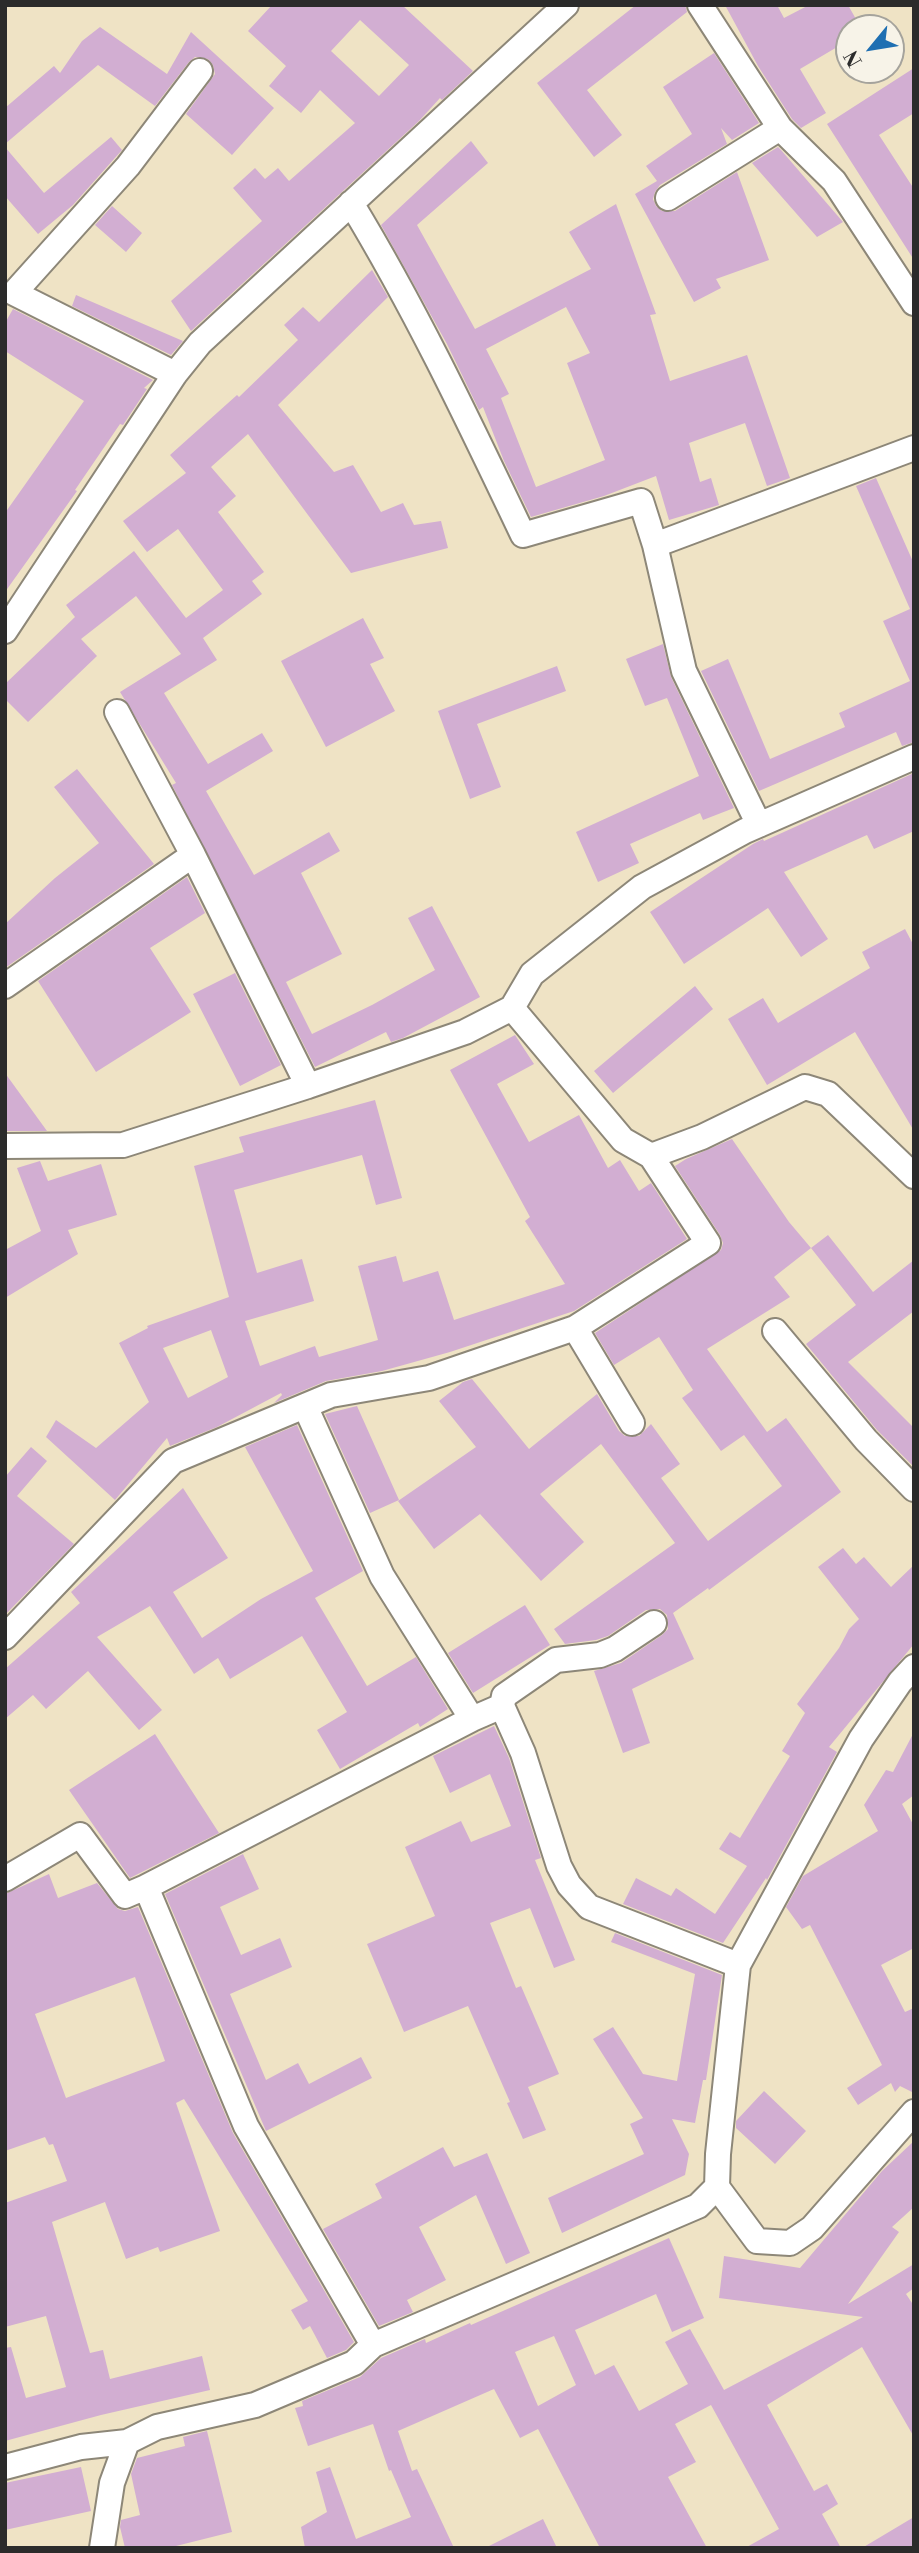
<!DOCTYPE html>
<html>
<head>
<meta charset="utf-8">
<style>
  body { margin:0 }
  #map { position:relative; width:919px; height:2553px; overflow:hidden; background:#efe3c5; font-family:"Libre Bodoni",serif }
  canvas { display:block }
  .frame { position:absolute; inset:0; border:7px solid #2b2b2b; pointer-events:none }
  .north { position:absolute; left:835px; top:14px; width:70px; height:70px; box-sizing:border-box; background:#f7f3e8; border:2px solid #a5a39c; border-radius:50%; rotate:240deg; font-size:19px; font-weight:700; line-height:28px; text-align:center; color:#2b2b2b }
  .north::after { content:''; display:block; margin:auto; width:24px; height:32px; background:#1f6fb2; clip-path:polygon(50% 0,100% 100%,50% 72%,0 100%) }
</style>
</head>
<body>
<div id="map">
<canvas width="919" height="2553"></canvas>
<div class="frame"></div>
<div class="north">N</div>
</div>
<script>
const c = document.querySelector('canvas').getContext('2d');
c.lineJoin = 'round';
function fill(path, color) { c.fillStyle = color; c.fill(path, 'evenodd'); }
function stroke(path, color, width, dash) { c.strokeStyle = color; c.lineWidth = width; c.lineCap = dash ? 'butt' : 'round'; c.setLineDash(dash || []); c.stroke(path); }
fill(new Path2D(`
  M272,5H402L473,71L442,100L440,98L419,121L191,331L171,301L262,221L233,188L255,168L265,179L278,168L289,181L355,123L320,90L301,113L269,86L286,66L248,31ZM360,20L409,65L379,96L331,51Z
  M636,5H685L687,12L587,90L622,135L594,157L537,83Z
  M725,5H777L784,18L809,5H848L861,28H849V40L800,69L826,113L801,128L792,119L758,66Z
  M100,27L167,74L191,32L274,108L232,155L186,114L215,74L213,65L208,59L195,57L189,62L155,106L98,65L5,144V108L54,66L60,73L82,41Z
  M714,53L759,123L732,140L721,128L727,144L660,185L655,192L653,199L656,206L662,211H675L737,172L769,260L716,279L721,288L694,302L635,194L657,181L646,166L692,134L663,87Z
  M914,68V113L879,135L914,189V260L827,124Z
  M111,137L122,150L73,205L38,234L5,196V147L44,193Z
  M471,141L488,163L417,225L475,329L591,269L569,232L616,204L656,314L650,315L670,381L747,355L790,478L767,486L745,423L689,443L700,482L711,478L719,505L669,520L656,476L604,496L531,517L504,461L483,407L479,410L447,344L381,225ZM566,307L590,353L567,363L605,460L536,487L501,398L509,394L486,349Z
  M778,147L781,150L843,222L817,237L752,163Z
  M112,206L142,233L126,252L95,225Z
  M372,270L388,297L278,405L334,472L353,465L381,512L403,503L414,525L441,521L448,548L351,573L248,434L211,467L236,496L218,512L264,572L252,581L262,594L203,638L217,660L164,693L208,764L262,733L273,751L206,791L254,875L329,832L340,851L301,873L342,954L286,982L312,1034L372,1005L435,970L408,918L432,906L480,997L403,1038L391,1042L386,1032L315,1067L172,785L176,783L120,692L181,654L136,596L81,639L97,656L28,722L5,699V684L75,617L66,605L134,551L186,618L223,590L178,529L147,552L123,521L186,473L170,455L237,395L239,397L298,340L284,325L303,307L319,322Z
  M76,295L183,341L171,355L72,306Z
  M13,309L153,380L144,388L147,389L123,425L120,424L75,490L77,491L5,592V513L84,401L5,351V323Z
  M876,478L914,564V742L902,746L896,732L759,791L701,671L728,659L770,759L845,727L839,713L910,681L883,621L910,609L856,486Z
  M363,618L384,658L370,664L395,711L326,747L281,661Z
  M663,644L671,677L734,808L703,820L700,813L630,844L639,863L598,882L576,832L699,776L667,698L645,706L626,659Z
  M557,666L566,691L477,724L501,787L470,799L438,711Z
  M77,769L154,864L5,968V924L55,878L99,843L54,787Z
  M914,773V831L874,849L867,835L784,872L828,939L801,957L768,908L684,964L650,912L753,844L763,839L764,841Z
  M187,877L205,913L150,948L191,1012L96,1072L38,981Z
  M905,929L914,946V1131L855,1032L767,1085L728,1019L763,998L778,1023L870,968L862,952Z
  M235,973L281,1065L240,1086L193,994Z
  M695,986L713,1009L613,1093L594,1071Z
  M515,1035L534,1064L497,1084L529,1142L579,1115L608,1168L620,1160L639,1191L651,1183L687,1239L574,1311L450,1352L382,1371L326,1381L274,1403L282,1395L281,1393L217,1427L170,1446L167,1438L115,1500L46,1437L56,1420L96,1448L149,1402L119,1343L148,1328L147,1326L229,1297L194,1166L244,1152L239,1137L375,1100L402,1198L376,1205L362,1155L234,1190L257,1273L302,1259L314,1301L245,1321L260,1366L315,1346L319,1357L378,1340L358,1266L396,1256L403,1282L438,1271L454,1320L565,1284L525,1221L530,1217L450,1070ZM211,1330L228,1377L188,1398L163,1348Z
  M5,1073L47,1131H5Z
  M732,1139L789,1222L811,1248L774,1277L790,1297L707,1349L767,1432L786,1418L841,1492L709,1590L708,1588L673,1613L694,1659L632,1689L650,1743L623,1753L594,1671L621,1663L662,1635L668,1629L667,1615L660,1609L646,1610L608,1636L596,1640L565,1644L554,1629L675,1543L601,1444L540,1494L584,1542L541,1581L480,1514L434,1549L398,1501L476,1447L439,1401L463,1382L472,1379L529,1449L597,1394L619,1431L625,1436H639L651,1424L680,1464L661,1478L708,1541L782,1486L744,1435L721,1451L682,1398L693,1390L659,1337L614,1365L595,1333L721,1250L723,1243L720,1235L675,1166L686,1159Z
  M40,1161L48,1181L101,1164L117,1215L68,1230L78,1254L5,1298V1250L41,1231L17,1168Z
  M828,1235L873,1292L914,1260V1311L848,1362L914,1428V1467L877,1430L806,1344L856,1305L811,1248Z
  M357,1406L399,1500L370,1513L325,1414Z
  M297,1425L363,1571L315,1598L367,1686L416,1657L448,1709L420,1727L418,1723L340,1769L317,1730L347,1712L302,1636L230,1679L218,1658L194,1674L150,1606L97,1637L162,1710L139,1730L88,1671L46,1709L33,1695L5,1719V1669L80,1603L71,1592L183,1488L228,1558L173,1592L202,1638L261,1599L313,1571L245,1447Z
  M31,1447L47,1461L17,1496L74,1544L5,1615V1477Z
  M843,1548L856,1564L864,1557L891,1587L914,1565V1644L829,1747L837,1752L767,1880L766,1878L723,1943L623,1904L636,1878L671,1896L676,1888L715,1914L747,1866L719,1849L730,1832L740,1838L772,1785L790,1756L782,1751L805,1713L797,1704L839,1648L849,1629L859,1619L818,1567Z
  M525,1605L550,1645L473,1693L448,1653Z
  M494,1726L509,1758L541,1858L535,1860L575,1960L554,1968L530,1908L490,1923L516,1988L521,1986L559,2074L528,2087L546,2130L523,2139L507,2103L510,2102L468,2006L404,2032L367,1944L435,1916L405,1847L461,1821L471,1842L511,1826L490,1774L450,1793L433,1756Z
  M914,1732V1795L902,1804L914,1826V1948L881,1965L905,2012L914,2008V2093L900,2086L895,2092L891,2083L858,2105L847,2088L882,2065L810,1925L802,1929L786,1907L803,1876L878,1831L864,1805L886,1770L893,1772Z
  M155,1734L219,1833L130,1878L69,1790Z
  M243,1854L259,1889L220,1907L241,1955L280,1938L292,1967L230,1994L266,2080L298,2063L309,2084L361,2057L372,2078L266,2131L165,1894Z
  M49,1874L58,1898L97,1883L118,1909L125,1911L138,1907L233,2133L354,2342L346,2350L327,2358L310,2326L303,2330L291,2310L308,2301L184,2099L176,2103L220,2231L160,2252L158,2247L126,2259L105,2202L52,2222L90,2353L103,2350L110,2379L202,2356L210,2390L101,2415L5,2441V2348L11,2347L26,2398L66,2387L46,2316L5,2327V2203L67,2181L53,2144L49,2145L45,2137L5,2151V1894ZM135,1977L165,2061L66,2098L35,2014Z
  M615,1933L722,1975L706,2080H703L695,2123L672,2119L689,2154L685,2175L562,2233L548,2198L644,2154L630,2124L643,2118L593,2039L613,2027L643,2074L677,2081L695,1974L611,1942Z
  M764,2091L806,2131L775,2164L736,2128V2121Z
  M914,2141V2207L892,2227L899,2232L848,2304L914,2264V2288L906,2294L914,2306V2437L862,2347L767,2405L814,2491L827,2484L838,2504L822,2514L841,2548H745L779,2529L711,2405L675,2424L696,2462L668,2477L707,2548H600L538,2429L520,2438L494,2389L398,2431L412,2471L417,2469L454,2548H305L301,2527L327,2512L316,2472L330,2467L356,2539L411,2517L391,2470L389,2471L373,2424L308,2446L295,2408L303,2406L302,2401L360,2377L381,2358L425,2339L426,2343L470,2323L471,2325L669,2238L704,2318L672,2332L656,2294L575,2330L595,2375L614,2365L639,2411L688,2384L665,2342L690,2329L724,2390L863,2317L719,2298L724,2256L800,2268L882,2171ZM554,2336L576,2385L538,2406L515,2352Z
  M443,2147L454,2167L487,2153L530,2253L506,2264L476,2195L419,2227L446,2280L407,2300L413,2312L379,2326L323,2229L382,2198L375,2184Z
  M207,2431L232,2532L168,2548H125L120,2527L121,2520L140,2515L131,2474L137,2458L185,2446L183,2437Z
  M81,2467L91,2511L5,2530V2483Z
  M914,2517V2548H862Z
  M543,2519L557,2548H485Z`), '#d2aed2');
const street = new Path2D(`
  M700,5L780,128L834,181L914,303
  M668,198L780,128
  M351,203C416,310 469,422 523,535L641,501L655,545L914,448
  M175,374L14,293L128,166L200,71
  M655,545L684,671L759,825
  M5,631L175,374L200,343L566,5
  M117,712L193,855
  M5,986L193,855L308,1086
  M512,1008L623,1140L651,1156L702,1137L805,1087L828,1094L914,1176
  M5,1146L123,1145L308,1086L465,1032L512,1008L532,974L642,887L745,831L914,757
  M775,1331L866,1440L914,1489
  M305,1406L382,1576L472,1719
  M632,1423L575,1328L708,1243L651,1156
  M5,1637L173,1461L331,1395L429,1378L575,1328
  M502,1706L504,1696L556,1660L600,1655L615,1649L654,1623
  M5,1879L80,1835L125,1896L146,1887
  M717,2187L757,2241L790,2243L812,2228L914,2112
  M373,2345L246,2126L146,1887L472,1719L502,1706L523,1753L559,1866L569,1885L589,1907L738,1965
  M5,2467L81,2447L127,2442
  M102,2548L112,2483L127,2442L157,2427L255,2405L354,2363L373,2345L698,2206L717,2187L718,2154L738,1965L861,1739L900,1682L914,1667`);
stroke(street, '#8d8778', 28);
stroke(street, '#fff', 24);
</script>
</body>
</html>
